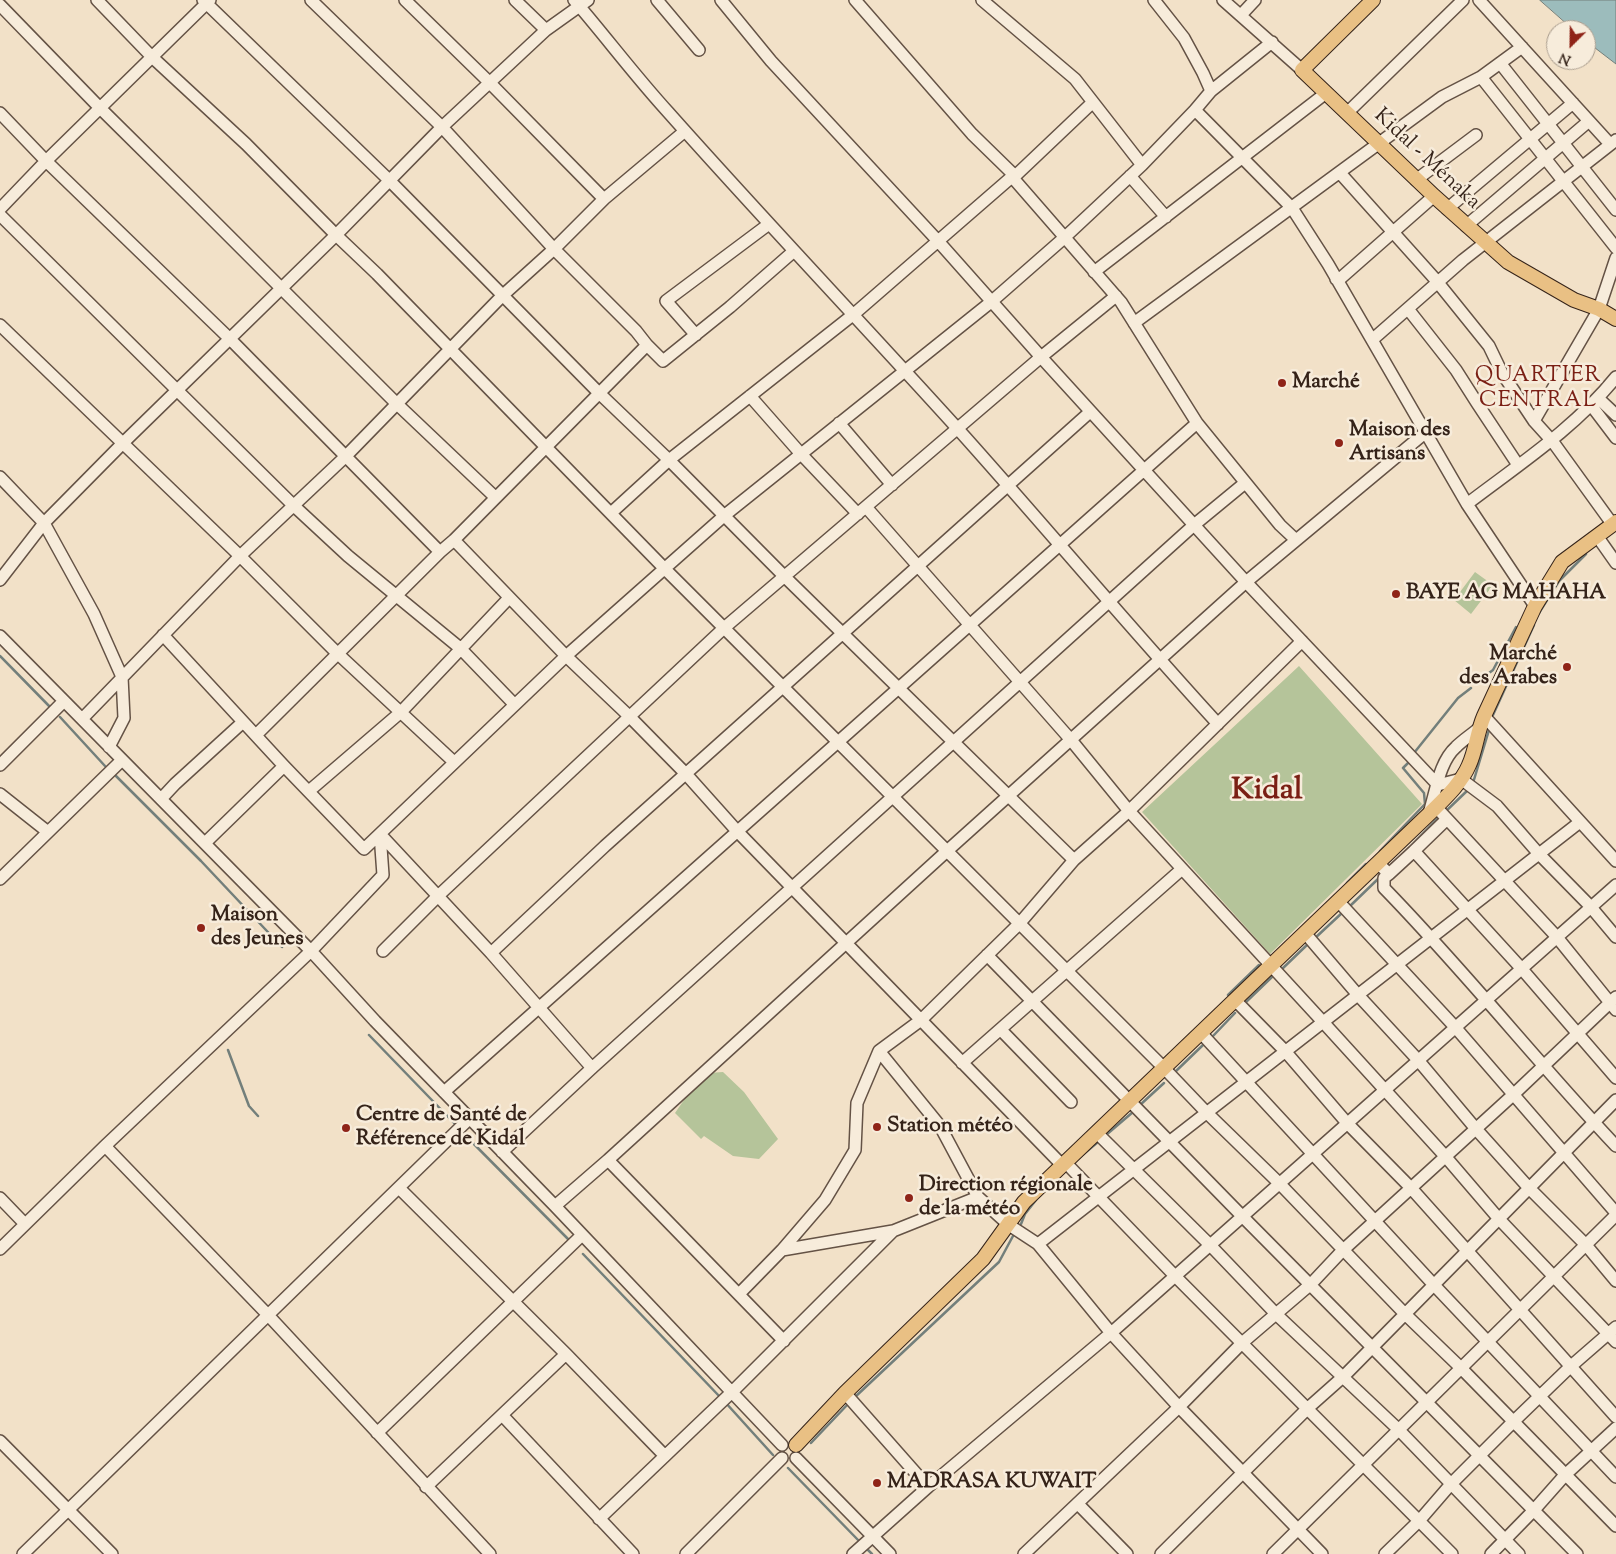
<!DOCTYPE html>
<html>
<head>
<meta charset="utf-8">
<style>
  body { margin:0 }
  #map { position:relative; width:1616px; height:1554px; overflow:hidden; background:#f2e1c8; font-family:"Sorts Mill Goudy",serif }
  canvas { display:block }
  .north { position:absolute; left:1546px; top:20px; width:50px; height:50px; box-sizing:border-box; background:#f7ecdb; border:1px solid #a99c8d; border-radius:50%; rotate:203deg; font-size:14px; font-weight:700; line-height:20px; text-align:center; color:#352319 }
  .north::after { content:''; display:block; margin:auto; width:18px; height:22px; background:#8f2418; clip-path:polygon(50% 0,100% 100%,50% 72%,0 100%) }
</style>
</head>
<body>
<div id="map">
<canvas width="1616" height="1554"></canvas>
<div class="north">N</div>
</div>
<script>
const c = document.querySelector('canvas').getContext('2d');
c.lineJoin = 'round';
function fill(path, color) { c.fillStyle = color; c.fill(path, 'evenodd'); }
function stroke(path, color, width, dash) { c.strokeStyle = color; c.lineWidth = width; c.lineCap = dash ? 'butt' : 'round'; c.setLineDash(dash || []); c.stroke(path); }
function write(font, color, halo, rows, align = 'center') {
  c.font = font + ' "Sorts Mill Goudy",serif'; c.lineWidth = 5; c.setLineDash([]); c.textBaseline = 'middle'; c.strokeStyle = halo; c.fillStyle = color; for (const [text, x, y, turn = 0] of rows) {
    c.save(); c.translate(x, y); c.rotate((+turn || 0) * Math.PI / 180); c.textAlign = isNaN(turn) ? turn : align; if (halo) c.strokeText(text, 0, 0); c.fillText(text, 0, 0); c.restore();
  }
}
fill(new Path2D(`
  M1475,572L1493,585L1471,614L1454,600Z
  M1299,666L1422,804L1270,954L1142,812Z
  M723,1072L744,1092L778,1139L759,1159L733,1156L704,1136L701,1139L675,1113L697,1081L709,1073Z`), '#b5c49a');
const water = new Path2D(`
  M1540,0H1616V64L1586,41V30H1574Z`);
fill(water, '#9cbcbc');
stroke(water, '#737f7b', 1);
stroke(new Path2D(`
  M1539,613L1559,581L1586,554
  M0,656L52,709
  M1477,682L1493,670L1516,627
  M1493,715L1534,625
  M60,717L105,766
  M1414,753L1458,698L1471,688
  M114,774L201,861L282,947
  M1473,783L1489,730
  M1445,812L1469,789
  M1380,851L1425,804L1424,793L1403,768L1409,762
  M1404,853L1440,816
  M1347,883L1366,864
  M1349,907L1379,878
  M1314,939L1343,912
  M1282,969L1309,943
  M1228,995L1259,965
  M1246,1002L1274,975
  M369,1035L456,1125
  M1213,1036L1235,1013
  M228,1050L249,1106L258,1116
  M1175,1072L1203,1045
  M1140,1105L1164,1083
  M462,1132L568,1239
  M1106,1135L1133,1112
  M1080,1157L1098,1142
  M1021,1224L1025,1214L1036,1200
  M583,1254L721,1398
  M855,1397L999,1262L1013,1236
  M725,1402L773,1455
  M811,1443L849,1403
  M788,1468L860,1542
  M868,1550L872,1554`), '#737f7b', 2.5);
const minor = new Path2D(`
  M97,0L152,57L246,144L336,235L377,274L664,568L1164,1068L1206,1112L1279,1183L1405,1314L1461,1368L1616,1526
  M203,0L389,180L599,393L669,460L785,577L1074,860
  M311,0L442,127L554,249L636,331L647,345
  M405,0L489,82L604,199
  M515,0L546,30
  M574,0C606,37 635,76 668,112C763,219 861,322 957,428C1045,526 1129,627 1218,724
  M657,0L699,50
  M721,0L771,61L938,241L1041,357L1246,582L1438,785L1461,779L1497,806L1539,854L1590,906L1616,937
  M855,0L972,134L1014,175L1013,178L1121,302L1197,423L1280,525L1296,540
  M982,0L1075,79L1142,165
  M1154,0L1184,38L1203,73L1211,91
  M1223,0L1302,70
  M1479,0L1610,144
  M0,5L100,108L191,198L397,404L495,497
  M1241,15L1255,0
  M1500,63L1616,210
  M1481,77L1616,248
  M1195,110L1292,208L1328,264L1467,504L1535,606
  M0,113L46,161L230,339L440,552
  M1347,113L1463,0
  M1340,173L1435,279L1489,346L1502,373L1534,421L1553,442L1613,525
  M1130,176L1166,217
  M1013,178L1092,103
  M1416,180L1476,135
  M0,209L46,161L210,0
  M1447,209L1573,103
  M0,215L293,505L348,556L460,648L514,704
  M1466,226L1589,121
  M1094,272L1326,93
  M1336,279L1342,277L1434,196
  M1408,309L1456,370L1477,403L1518,465
  M1134,323L1442,97L1481,77L1522,47
  M0,325L240,556L337,653L454,762
  M696,335L666,301L769,224
  M1372,340L1463,260L1616,140
  M750,396L801,454L858,514
  M1598,398L1616,415
  M1591,405L1616,438
  M1534,421L1599,309L1616,258
  M839,423L892,485
  M0,477L44,523L94,614L122,677L124,718L109,747
  M1467,504C1518,465 1575,428 1616,377
  M866,507L1071,740L1129,811L1323,1022L1445,1156L1499,1219L1616,1342
  M611,513L669,460L854,314L1014,175
  M1597,536L1616,563
  M454,540L566,656L629,716L686,774L737,831L1062,1165
  M0,580L44,523L123,443L336,235L442,127L546,30L588,0
  M163,635L284,766L364,849L566,656L725,515L991,302L1064,238L1142,165L1195,110L1211,91L1272,42
  M0,636L311,951L375,1021L555,1206L782,1445
  M1302,641L1129,811L1074,860L1019,924L921,1020L879,1051L940,1126L978,1197L1009,1225L1038,1244L1111,1333L1179,1407L1322,1554
  M1484,716L1616,861
  M82,719L240,556L345,457L502,296L554,249L604,199L685,131
  M256,735L440,552L454,540L647,345L663,361L730,307L794,251
  M0,765L63,702
  M309,791L401,712L509,598
  M0,794L48,832
  M161,799L175,784L243,722
  M1436,807L1556,936L1616,1010
  M1429,813C1436,792 1439,762 1456,747C1463,740 1471,735 1478,729
  M1447,819L1414,851L1521,968L1616,1078
  M380,834L491,953L592,1068
  M205,843L284,766
  M1378,863L1389,874L1384,878V888C1465,971 1537,1062 1616,1146
  M1389,874L1414,851
  M0,879L122,760
  M1338,901L1455,1027L1616,1213
  M1305,933L1358,995L1418,1060L1476,1129L1529,1188L1586,1245L1616,1281
  M383,951L438,896L724,628L1041,357L1116,296
  M491,953L605,846L1090,412
  M987,955L1242,1216L1577,1554
  M1235,1000L1285,1051L1347,1123L1411,1188L1616,1417
  M1001,1030L1071,1102
  M1201,1033L1434,1285L1616,1477
  M962,1063L1182,869
  M444,1092L1197,423
  M1097,1133L1210,1245L1277,1315L1398,1429L1519,1554
  M105,1146L268,1315L490,1554
  M502,1152L592,1068L1194,525L1245,483
  M608,1160L784,1341
  M1065,1162L1175,1276L1452,1554
  M399,1188L566,1354L665,1456
  M0,1198L25,1224
  M555,1206L608,1160L947,851L1246,582L1426,432
  M1038,1244L1580,822
  M0,1249L105,1146L311,951L383,875L380,834
  M782,1250L893,1231
  M739,1294L782,1250L825,1200L855,1150L857,1103L879,1051
  M845,1393L928,1487
  M502,1415L633,1554
  M377,1433L582,1235
  M0,1441L112,1554
  M796,1458L890,1554
  M426,1487L566,1354
  M1078,1504L1127,1554
  M599,1519L732,1392L893,1231L978,1197
  M23,1554L469,1119
  M686,1554L782,1458
  M853,1554L928,1487L1111,1333L1616,885
  M1024,1554L1179,1407L1242,1343L1311,1284L1342,1251L1514,1094L1616,997
  M1161,1554L1308,1408L1344,1376L1616,1100
  M1273,1554L1616,1215
  M1385,1554L1419,1521L1451,1484L1513,1422L1570,1367L1616,1327
  M1491,1554L1534,1510L1565,1475L1616,1428`);
const major = new Path2D(`
  M1373,0L1302,70L1434,196L1508,262L1574,300L1599,309L1616,319
  M796,1445L845,1393L983,1259L1024,1202L1429,814C1443,800 1461,784 1469,765C1476,750 1477,732 1484,716L1535,606L1562,562L1616,522`);
stroke(minor, '#645245', 14);
stroke(major, '#352319', 16);
stroke(minor, '#f7ecdb', 11);
stroke(major, '#e9c084', 14);
for (const [x, y, r, color] of [
  [1282,383,5,"#8f2418"],
  [1339,443,5,"#8f2418"],
  [1396,594,5,"#8f2418"],
  [1567,667,5,"#8f2418"],
  [201,928,5,"#8f2418"],
  [877,1127,5,"#8f2418"],
  [346,1128,5,"#8f2418"],
  [909,1198,5,"#8f2418"],
  [877,1483,5,"#8f2418"]
]) { const dot = new Path2D(); dot.arc(x, y, r, 0, 2 * Math.PI); c.fillStyle = color; c.fill(dot); stroke(dot, '#f7ecdb', 2); }
write('21px', '#352319', '#f7ecdb', [
  ["Kidal - Ménaka",1426,160,43]
]);
write('bold 21px', '#352319', '#f7ecdb', [
  ["Marché",1292,383],
  ["Maison des",1349,431],
  ["Artisans",1349,455],
  ["BAYE AG MAHAHA",1406,594],
  ["Marché",1557,655,"right"],
  ["des Arabes",1557,679,"right"],
  ["Maison",211,916],
  ["des Jeunes",211,940],
  ["Centre de Santé de",356,1116],
  ["Référence de Kidal",356,1140],
  ["Station météo",887,1127],
  ["Direction régionale",919,1186],
  ["de la météo",919,1210],
  ["MADRASA KUWAIT",887,1483]
], 'left');
c.letterSpacing = '1px';
write('22px', '#7a1f14', '#f7ecdb', [
  ["QUARTIER",1538,377],
  ["CENTRAL",1538,402]
]);
c.letterSpacing = '0px';
write('bold 31px', '#7a1f14', '#f7ecdb', [
  ["Kidal",1267,793]
]);
</script>
</body>
</html>
